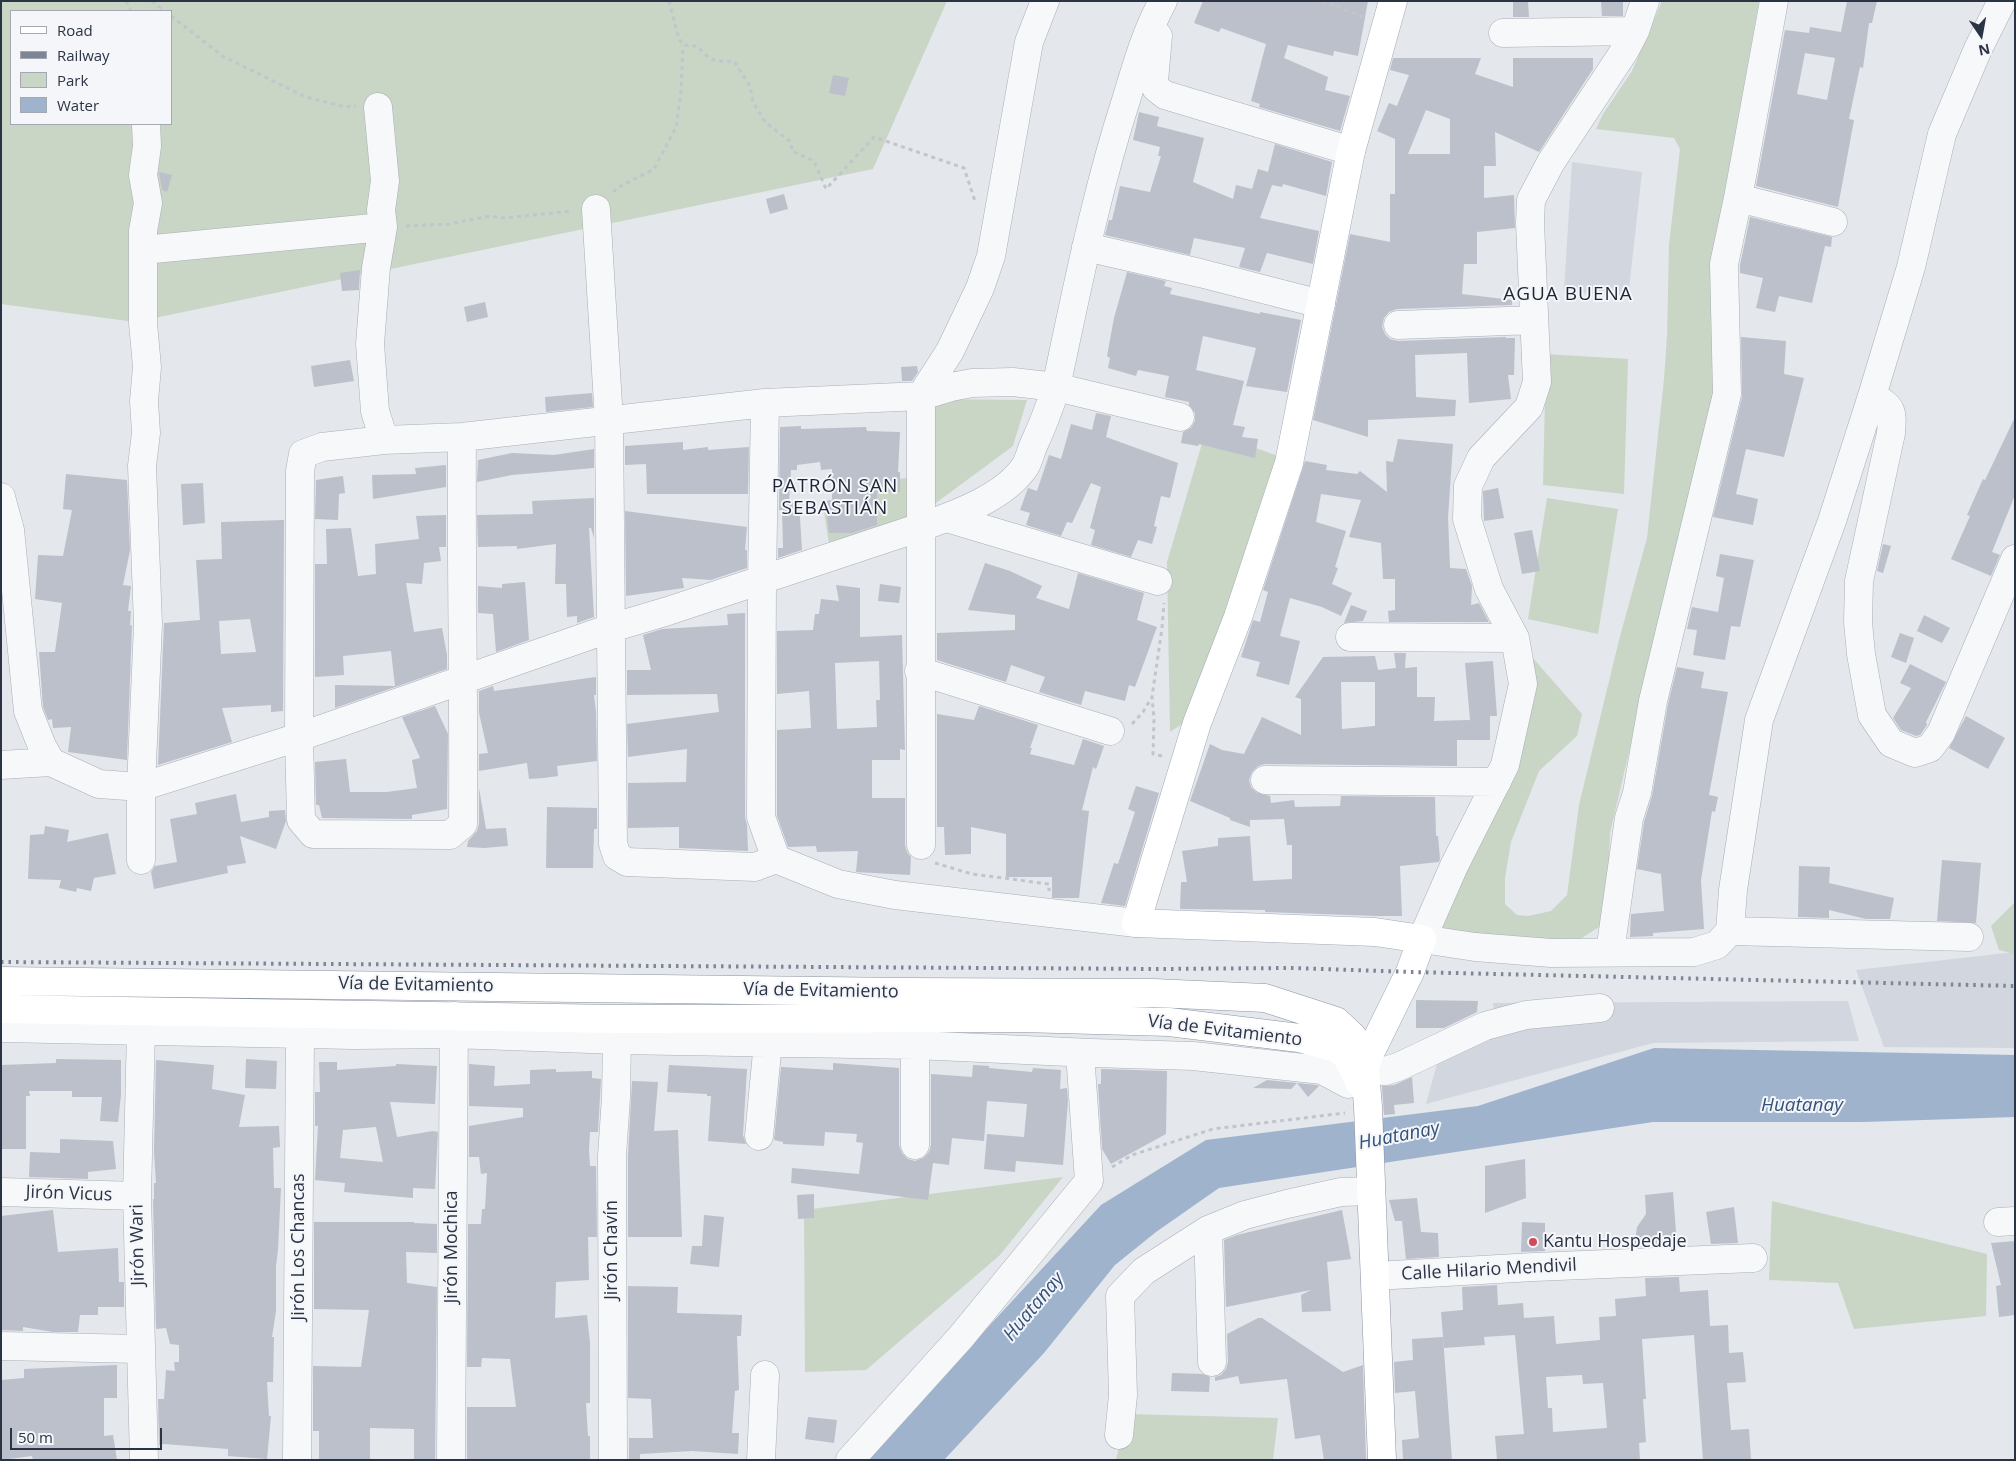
<!DOCTYPE html>
<html>
<head>
<meta charset="utf-8">
<style>
  body { margin:0 }
  #map { position:relative; width:2016px; height:1461px; overflow:hidden; background:#e4e7ec; font-family:"Open Sans",sans-serif }
  canvas { display:block }
  .frame { position:absolute; inset:0; border:2px solid #2b3445; pointer-events:none }
  .legend { position:absolute; left:10px; top:10px; width:162px; height:115px; box-sizing:border-box; background:#f4f6f9; border:1px solid #a4a8b1; margin:0; padding:6px 9px; list-style:none; font-size:15px; color:#2b3445 }
  .legend li { display:flex; align-items:center; gap:10px; height:25px }
  .legend b { width:25px; border:1px solid #a4a8b1 }
  .north { position:absolute; left:1956px; top:10px; width:50px; height:50px; -webkit-text-stroke:4px #f4f6f9; paint-order:stroke; rotate:168deg; font-size:14px; font-weight:700; line-height:20px; text-align:center; color:#2b3445 }
  .north::after { content:''; display:block; margin:auto; width:18px; height:22px; background:#2b3445; clip-path:polygon(50% 0,100% 100%,50% 72%,0 100%) }
  .scale { position:absolute; left:10px; top:1428px; width:152px; height:22px; box-sizing:border-box; border:2px solid #2b3445; border-top:0; padding-left:6px; font-size:15px; line-height:18px; white-space:nowrap; color:#2b3445; -webkit-text-stroke:4px #f4f6f9; paint-order:stroke }
</style>
</head>
<body>
<div id="map">
<canvas width="2016" height="1461"></canvas>
<div class="frame"></div>
<ul class="legend">
<li><b style="height:6px;background:#fff"></b>Road</li>
<li><b style="height:6px;background:#7d8696"></b>Railway</li>
<li><b style="height:14px;background:#c9d6c5"></b>Park</li>
<li><b style="height:14px;background:#9fb4cc"></b>Water</li>
</ul>
<div class="north">N</div>
<div class="scale">50 m</div>
</div>
<script>
const c = document.querySelector('canvas').getContext('2d');
c.lineJoin = 'round';
function fill(path, color) { c.fillStyle = color; c.fill(path, 'evenodd'); }
function stroke(path, color, width, dash) { c.strokeStyle = color; c.lineWidth = width; c.lineCap = dash ? 'butt' : 'round'; c.setLineDash(dash || []); c.stroke(path); }
function write(font, color, halo, rows, align = 'center') {
  c.font = font + ' "Open Sans",sans-serif'; c.lineWidth = 4; c.setLineDash([]); c.textBaseline = 'middle'; c.strokeStyle = halo; c.fillStyle = color; for (const [text, x, y, turn = 0] of rows) {
    c.save(); c.translate(x, y); c.rotate((+turn || 0) * Math.PI / 180); c.textAlign = isNaN(turn) ? turn : align; if (halo) c.strokeText(text, 0, 0); c.fillText(text, 0, 0); c.restore();
  }
}
fill(new Path2D(`
  M1572,162L1642,172L1628,298L1564,291Z
  M2015,952V1048L1884,1047L1856,970Z
  M1848,1001L1859,1041L1653,1043L1426,1104L1443,1042L1496,1032L1493,1003Z`), '#d2d6de');
fill(new Path2D(`
  M1,1H947L873,169L135,322L1,304ZM11,11H171V124H11Z
  M1662,1H1759L1713,259V394L1610,833L1607,912L1599,927L1571,945L1439,929L1531,656L1582,714L1577,736L1539,771L1511,842L1505,878V904L1517,915L1528,916L1551,911L1567,895L1579,805L1619,640L1647,538L1664,379L1667,336L1669,245L1680,149L1674,138L1596,129L1603,114L1632,71Z
  M1546,354L1628,359L1624,494L1543,485Z
  M926,399L1027,400L1013,446L925,511Z
  M1206,430L1278,456L1196,715L1170,732L1167,562Z
  M910,478V519L830,550L824,511L850,509L849,482Z
  M1547,498L1618,509L1598,634L1528,619Z
  M2015,902V954L1999,950L1991,926Z
  M1063,1177L1000,1255L866,1370L805,1372L804,1210Z
  M1772,1201L1987,1254L1986,1316L1854,1329L1838,1283L1769,1280Z
  M1127,1414L1278,1418L1273,1460H1116Z`), '#c9d6c5');
fill(new Path2D(`
  M1654,1048L2015,1055V1117L1863,1122H1653L1219,1188L1156,1232L1115,1265L1044,1353L944,1460H865L1101,1205L1206,1140L1478,1106Z`), '#9fb4cc');
fill(new Path2D(`
  M1203,1H1368L1358,56L1334,51L1333,56L1288,45L1284,58L1328,77L1325,90L1350,96L1340,131L1259,107L1260,104L1251,101L1266,44L1221,28L1219,32L1194,23Z
  M1513,1H1528L1529,17H1513Z
  M1601,1H1623V16H1602Z
  M1847,1H1877L1872,23H1869L1863,68L1860,67L1849,119L1854,120L1838,207L1756,186L1785,30L1809,33L1810,27L1841,32ZM1805,53L1835,58L1827,100L1797,94Z
  M1393,58H1481L1475,74L1513,87V58H1593V69L1539,152L1495,132L1496,166H1484V198L1514,195L1515,228L1477,232V264H1464L1462,294L1512,300V305L1397,309L1389,312L1384,318L1382,326L1385,334L1390,339L1398,341L1506,337V338H1515L1514,375H1508L1511,399L1469,403L1467,353L1415,355L1416,397L1456,400L1455,416L1368,420V437L1313,420L1350,234L1390,242V194H1395V139L1377,131L1389,103L1397,106L1409,75L1390,70ZM1426,110L1450,119V154H1408Z
  M833,75L849,78L845,96L829,93Z
  M1139,112L1159,117L1157,126L1204,138L1193,182L1233,199L1236,185L1252,189L1258,169L1268,172L1275,144L1332,162L1326,196L1283,184L1282,187L1272,185L1260,218L1319,231L1313,264L1267,253L1260,272L1239,267L1245,248L1194,238L1190,255L1105,235L1109,220H1112L1120,186L1150,192L1161,156H1158L1160,147L1133,140Z
  M159,172L172,175L167,192L162,190Z
  M784,194L788,209L770,214L766,199Z
  M1750,217L1832,237L1831,247L1825,246L1812,303L1779,296L1775,312L1756,308L1763,278L1740,273V265Z
  M360,270L359,290L342,291L340,273Z
  M1127,272L1166,281L1164,286L1172,288L1170,294L1260,314V312L1301,320L1287,392L1246,386L1256,348L1203,336L1196,370L1244,381L1233,425L1245,427L1242,437L1258,439L1255,458L1199,444L1198,446L1181,443L1183,432L1191,428L1195,421V413L1189,405V402L1165,397L1169,376L1138,370L1136,376L1108,368L1110,358L1107,356L1114,318Z
  M485,302L488,317L467,322L464,307Z
  M1741,337L1786,341L1784,374L1804,378L1784,457L1746,449L1736,494L1758,499L1753,525L1713,517L1742,397Z
  M350,360L354,381L314,387L311,366Z
  M917,366L918,372L912,381H902L901,367Z
  M592,393L593,407L546,412L545,397Z
  M1096,413L1111,416L1106,437L1178,463L1170,498L1161,496L1154,526L1157,527L1152,544L1138,540L1131,557L1091,545L1095,530L1090,528L1101,487L1091,483L1072,523L1067,522L1061,536L1026,525L1030,513L1020,510L1028,488L1037,491L1049,455L1061,459L1071,424L1092,430Z
  M2015,417V495L1992,552L2000,555L1991,576L1951,559L1970,516L1967,515L1983,479L1985,480Z
  M801,426V429L866,427L867,431L900,432L898,472H900V492H877V525L852,533H829L825,501L832,500V469L821,470L820,462L797,465V470H791L789,502H799L802,550L778,558V548H783L782,510H779L780,427Z
  M1398,439L1453,444L1448,517L1450,568L1466,569L1472,586L1471,605L1479,603L1489,622H1389L1388,611L1395,610V579H1383L1381,543L1349,537L1361,500L1321,494L1316,522L1346,531L1335,567L1338,568L1332,584L1352,593L1341,616L1322,607L1290,598L1280,636L1300,641L1289,685L1256,676L1260,662L1241,657L1253,620L1260,622L1268,592L1263,590L1305,461L1327,465L1326,470L1357,474L1360,471L1387,492L1386,461L1393,462Z
  M683,442V450L708,447V450L749,447L748,494H647L646,464L625,465V446Z
  M594,449V468L512,475L477,482L478,460L512,453L554,455Z
  M446,465V487L373,499L372,475L416,474L415,468Z
  M66,474L127,480L130,550L123,585L131,586L128,611H131L130,626L132,625L127,760L68,752L71,727L53,728L52,719L48,720L43,707L39,652H55L62,603L35,599L38,555L63,556L72,510L63,509Z
  M343,476L345,493L339,494L338,520L315,519L316,480Z
  M203,483L205,523L183,525L181,484Z
  M1498,488L1504,518L1484,521L1483,491Z
  M594,498V538L591,528H589L594,617L577,623V616L567,617L566,584H555L556,544L517,549V546L478,547L477,515L533,514L532,501Z
  M625,511L747,527L745,550H747V568L711,580L682,578L684,588L626,596Z
  M446,515V547H439L441,561L424,563L422,584L406,583L414,632L442,628L447,655V669L335,708V685L395,686L391,651L343,656L344,675L315,677V564H327L326,529L351,528L358,576L376,574L375,544L419,539L416,516Z
  M284,520L283,711L271,712V705L222,708L232,742L158,765L164,623L200,620L196,560L222,559L221,522ZM250,619L256,652L221,654L219,621Z
  M1532,530L1540,571L1522,574L1514,533Z
  M1883,544L1891,546L1883,573L1877,571Z
  M1720,554L1754,560L1740,627L1731,626L1725,660L1693,655L1697,630L1687,629L1692,607L1718,612L1724,578L1716,576Z
  M985,563L1010,571L1042,586L1036,598L1069,609L1078,573L1144,593L1137,620L1157,627L1135,687L1129,685L1125,701L1085,691L1081,705L1039,692L1045,677L1011,665L1006,682L937,660V633L1015,630V615L968,610Z
  M525,582L529,640L496,652L493,614L478,613V586L502,588V584Z
  M880,584L901,587L899,603L878,601Z
  M836,585L860,588V637L902,635L905,750L900,749V760H872V798H905V845L907,852L911,857L910,875L856,872L858,851L817,852L816,846L788,847L777,816V730L811,728L809,691L777,694V631L813,630L815,614H819L821,599L839,601ZM879,661L880,700H876L877,727L837,729L835,663Z
  M1351,605L1367,611L1363,621L1344,623Z
  M745,613V817L747,825L748,851L679,848V827L628,828V783L686,782L687,749L628,757L627,724L719,712L717,694L627,695V670H651L643,635L662,629L728,625L727,614Z
  M1924,615L1950,628L1942,643L1917,631Z
  M1900,633L1914,638L1906,663L1891,657Z
  M1394,653H1406L1405,668L1417,667V697H1435L1434,721L1470,720L1465,663L1493,661L1497,716H1490V740H1457V766L1265,764L1258,766L1252,772L1249,780L1251,787L1257,793L1270,796L1271,803L1294,800L1295,807L1340,806L1341,796L1435,797L1436,836H1438L1440,859L1439,862L1400,866L1402,916H1376L1265,912V910L1180,909L1181,882H1187L1182,851L1218,846V838L1250,836L1253,881L1292,879V845H1287L1284,819L1250,820V827L1230,820V818L1190,801L1210,744L1222,750L1244,754L1262,717L1301,735V699L1295,697L1323,657L1375,656L1378,670L1396,668ZM1341,682H1375V726L1342,729Z
  M1910,664L1946,682L1926,722L1927,725L1920,735L1916,736L1901,730L1893,718L1911,688L1900,683Z
  M1677,667L1704,672L1701,688L1728,692L1709,795L1718,797L1715,812L1712,811L1701,880L1704,929L1653,933V936L1630,937L1631,914L1664,911L1661,874L1637,869L1644,822L1652,796L1668,704Z
  M596,677V695H594L596,712L597,761L557,766L558,776L544,778L529,779L527,763L479,771V754L488,753L479,713V691L493,686L494,691Z
  M435,706L448,734L447,809L412,815V819L322,818L319,805H316L315,762L346,759L350,792H387L417,788L412,760L420,758L402,717Z
  M979,706L1038,725L1030,748H1032L1030,754L1074,765L1083,739L1104,746L1096,769L1093,767L1082,810L1089,811L1079,898H1052V877H1006V834L971,827V854L945,855L944,827H937V714L974,720Z
  M1966,716L2005,738L1988,769L1949,748Z
  M1136,786L1159,793L1125,906L1101,903L1114,863L1118,864L1135,812L1128,809Z
  M479,788L486,829L506,828L508,846L484,848L467,847L468,841L477,831L479,824Z
  M236,794L241,822L269,817V811L285,810L286,821L276,849L240,836L246,863L227,866L228,873L154,889L151,872L155,866L177,862L170,819L197,814L195,803Z
  M547,807L597,808V829H594L593,868H546Z
  M45,826L69,830L67,842L108,833L116,874L94,878L91,891L77,888L76,892L59,888L61,880L28,879L30,835L44,834Z
  M1942,860L1981,863L1976,923L1937,921Z
  M1799,866L1830,867L1829,883L1894,898L1890,919H1866L1829,910V918L1798,917Z
  M1416,1000L1478,1001L1477,1012L1444,1028H1416Z
  M56,1059L121,1060V1095L118,1122L100,1121L102,1097H72V1091H29L30,1096H26V1149H1V1065L56,1063Z
  M246,1059L277,1061L276,1089L245,1088Z
  M156,1060L214,1065L212,1089L245,1095L239,1127L279,1126L280,1147L273,1148L274,1188H281L278,1250L276,1266V1311L272,1337H274L273,1382H267L269,1416H271L267,1459L228,1456V1449L164,1444L159,1445L158,1399H164L166,1370L175,1371L174,1362H179V1345L170,1344L166,1328L156,1329L153,1199H154V1183H156L154,1152Z
  M319,1062H337V1070L396,1066V1064L437,1066L435,1104L390,1102L397,1137L433,1131L438,1132L435,1189L413,1188V1198L344,1192L345,1183L315,1180L318,1126H315V1092H320ZM376,1127L383,1162L340,1158L343,1130Z
  M833,1063L899,1068V1145L902,1153L908,1159L915,1161L923,1158L929,1152L931,1145V1074L972,1077L973,1065L989,1066V1068L1032,1072L1033,1068L1061,1070L1060,1089L1067,1088L1068,1101L1063,1165L1016,1161L1015,1172L984,1169L987,1134L1024,1137L1027,1104L987,1101L984,1141L952,1138L949,1165L933,1163L928,1200L791,1183L792,1168L859,1174L863,1143L856,1142L857,1134L825,1132L824,1146L783,1144V1142L774,1140L781,1067L833,1070Z
  M469,1064L495,1066L494,1086L530,1084V1070L556,1069V1072L592,1071V1078L601,1079L598,1132H590L589,1150L590,1166H596L597,1237H588L589,1280L556,1282L555,1318L587,1315L590,1343V1403H586L588,1436H590V1459L467,1460V1407H516L510,1359L482,1358L481,1367H467L468,1224H481L482,1209H485L487,1173L481,1174L479,1157H469V1126L523,1117V1108L469,1106Z
  M669,1065L747,1069L743,1135L746,1144L708,1141L711,1096H707V1094L667,1092Z
  M1101,1069L1167,1071L1166,1134L1111,1164L1102,1149L1098,1084H1101Z
  M1412,1077L1414,1103L1394,1105L1395,1114L1384,1115L1382,1086L1394,1085Z
  M1267,1080L1297,1083L1291,1089L1253,1088Z
  M632,1081L658,1082L654,1131L678,1130L682,1237H628V1156Z
  M1297,1083L1317,1085L1319,1086L1308,1097Z
  M60,1139L113,1141L116,1169L88,1172V1179L29,1177L30,1152L60,1153Z
  M1525,1159L1526,1198L1485,1213V1166Z
  M1673,1192L1677,1245L1634,1247L1637,1227L1646,1214L1645,1195Z
  M814,1194V1218L798,1219L797,1195Z
  M1417,1198L1421,1232L1438,1233L1439,1257L1406,1259L1402,1221H1395L1389,1200Z
  M1734,1207L1738,1243L1711,1244L1706,1212Z
  M53,1210L58,1252L118,1248L119,1282H124V1307H98V1315H80L78,1332H53L23,1327V1331L1,1330V1216Z
  M1342,1210L1351,1259L1327,1262L1331,1311L1302,1312L1301,1295L1311,1290L1226,1307L1224,1240L1237,1235Z
  M704,1215L724,1217L719,1267L690,1264L692,1246H702Z
  M314,1222H414V1223L437,1224V1253L406,1252L407,1283L437,1287L435,1460H414V1429L370,1428V1460H319V1431H313V1366L361,1367L369,1310L314,1309Z
  M1522,1222L1545,1223V1251L1521,1252Z
  M2015,1241V1315L1999,1317L1996,1286L2001,1285L1991,1243Z
  M1679,1277L1680,1292L1708,1290L1710,1326L1728,1325L1729,1353L1743,1352L1746,1382L1727,1383L1731,1430L1749,1429L1751,1460H1703L1694,1335L1642,1339L1646,1399H1643L1646,1442L1639,1443L1640,1460H1497L1495,1436L1524,1434L1515,1335L1484,1337L1485,1345L1444,1348L1441,1312L1463,1310L1462,1287L1497,1285L1498,1305L1523,1303L1524,1318L1554,1316L1556,1344L1600,1340L1599,1317L1616,1316L1615,1299L1646,1296L1645,1278ZM1582,1375L1583,1384L1603,1383L1607,1428L1553,1432L1552,1408H1548L1546,1377Z
  M628,1286L678,1287L677,1313L742,1315L741,1336H737L739,1390L735,1391L732,1433H739L738,1454L692,1451L640,1454V1460H629V1438H653L651,1399L628,1398Z
  M1258,1318H1262L1343,1372L1363,1365L1366,1460H1324L1320,1435L1295,1439L1287,1379L1240,1384L1238,1376L1215,1381V1377L1221,1375L1226,1369L1228,1362L1227,1334Z
  M1443,1337L1452,1460H1403L1402,1440L1419,1438L1415,1391L1395,1393L1394,1362L1413,1360L1412,1339Z
  M117,1365V1398H104V1436L113,1435L117,1460H33L32,1456L1,1460V1380L24,1378V1369Z
  M1172,1373L1203,1374L1210,1377L1209,1392L1171,1391Z
  M808,1417L837,1420L834,1443L805,1439Z`), '#bbc0ca');
const minor = new Path2D(`
  M1645,1L1635,31L1625,50L1551,162L1531,200L1530,223L1537,382L1529,407L1481,458L1468,486L1467,519L1489,589L1515,638L1523,684L1505,765L1454,866L1422,939L1475,947L1551,953L1694,952L1717,945L1730,931L1733,890L1759,720L1832,521L1872,396L1911,267L1942,134L1978,49L2002,1
  M1503,33L1635,31
  M1156,34L1158,36L1154,81L1156,88L1165,95L1351,151
  M378,107L385,181L381,210L383,227L376,268L370,344L375,411L384,440
  M1738,198L1833,222
  M596,209L609,420L613,844L617,856L627,862L755,867L776,859L838,884L895,895L1136,923
  M1086,247L1200,273L1321,304
  M143,250L383,227
  M1398,325L1534,320
  M1872,396C1892,407 1893,410 1891,433L1859,581L1858,622L1861,654L1872,715L1891,743L1915,753L1930,748L1941,733L2015,559
  M765,403L762,580L761,817L776,859
  M462,437C461,566 464,695 463,824L450,835L313,834L301,820L299,737L300,471L303,454L322,447L384,440L462,437L765,403L921,396L951,387L972,383L1013,382L1056,387L1180,417
  M1,497L10,530L28,711L42,746L51,762
  M947,518L1158,581
  M1350,637L1515,638
  M919,671L1110,731
  M1,765L51,762L99,784L141,787L299,737L611,628L668,611L921,527C955,515 1006,497 1026,465C1029,459 1031,451 1034,444C1043,425 1050,406 1056,387C1077,289 1096,192 1127,97C1137,64 1146,32 1163,1
  M1265,780L1497,782
  M921,845V396L950,351L980,288L991,256L1029,42L1045,1
  M141,860V787L148,624L142,466L146,433L144,401L147,367L143,323V231L148,203L143,175L147,146L146,124
  M1730,931L1969,937
  M1610,952L1629,818L1637,793L1653,701L1727,394L1724,264L1738,198L1774,1
  M1,1028L354,1035L453,1034L617,1040L915,1045L1091,1053L1193,1056L1322,1070L1348,1084L1359,1082
  M141,1030L137,1196L144,1460
  M1365,1070L1385,1071L1398,1067L1485,1026L1526,1015L1600,1008
  M759,1136L768,1042
  M915,1145V1045
  M1,1192L137,1196
  M1998,1222L2015,1221
  M1208,1230L1212,1362
  M1375,1276L1534,1267L1753,1258
  M1,1346L140,1349
  M1119,1435L1123,1395L1120,1296L1144,1271L1208,1230L1245,1215L1287,1204L1341,1192L1371,1191
  M297,1460L300,1034
  M451,1460L454,1016
  M613,1460L612,1156L616,1097L617,1040
  M761,1460L765,1375
  M850,1460L961,1337L1089,1181L1080,1053`);
const major = new Path2D(`
  M1359,1082L1370,1053L1410,972L1422,939L1375,932L1136,923L1197,723L1238,617L1289,463L1351,151L1393,1`);
const highway = new Path2D(`
  M1,981L906,992L1154,993L1265,998L1336,1021L1353,1037L1360,1054L1365,1070L1368,1107L1382,1460
  M1,1009L619,1019L1020,1018L1169,1022L1299,1038L1336,1048L1347,1056L1358,1079`);
stroke(minor, '#a9aeb7', 29);
stroke(major, '#a3abb8', 29);
stroke(highway, '#8b94a3', 29);
stroke(new Path2D(`
  M126,1L131,11
  M152,1L165,11
  M669,1L679,39L683,45L697,46C711,61 713,62 734,61L750,86L753,102L766,123L791,142L792,151L814,161L826,189L874,137L964,168L975,201
  M1322,1L1366,18
  M171,16L224,57L306,97L345,107L356,106
  M613,192L619,187L654,169L676,127L681,92L683,45
  M406,226L449,224L490,216L503,218L573,211
  M1132,724L1143,712L1152,697
  M1162,756L1153,754L1154,718L1152,697L1162,628L1164,603
  M935,863L972,874L1049,884V891
  M1112,1167L1132,1155L1213,1129L1345,1113`), '#c2c5cb', 3, [4, 4]);
stroke(minor, '#f7f8fa', 28);
stroke(major, '#fff', 28);
stroke(highway, '#fff', 28);
stroke(new Path2D(`
  M1,962L1158,969L1290,968L1410,972L2015,986`), '#7d8696', 4, [2.5, 5]);
for (const [x, y, r, color] of [
  [1533,1242,5,"#d1495b"]
]) { const dot = new Path2D(); dot.arc(x, y, r, 0, 2 * Math.PI); c.fillStyle = color; c.fill(dot); stroke(dot, '#f4f6f9', 2); }
write('18px', '#2b3445', '#f4f6f9', [
  ["Vía de Evitamiento",416,985,1],
  ["Vía de Evitamiento",821,991,1],
  ["Vía de Evitamiento",1225,1031,7],
  ["Jirón Vicus",69,1194,2],
  ["Jirón Wari",138,1245,-91],
  ["Jirón Los Chancas",299,1247,-90],
  ["Jirón Mochica",452,1247,-90],
  ["Jirón Chavín",612,1250,-90],
  ["Calle Hilario Mendivil",1489,1270,-3]
]);
write('18px', '#2b3445', '#f4f6f9', [
  ["Kantu Hospedaje",1543,1242]
], 'left');
c.letterSpacing = '1px';
write('19px', '#1d2536', '#f4f6f9', [
  ["AGUA BUENA",1568,295],
  ["PATRÓN SAN",835,487],
  ["SEBASTIÁN",835,509]
]);
c.letterSpacing = '0px';
write('italic 19px', '#34527a', '#f4f6f9', [
  ["Huatanay",1802,1106],
  ["Huatanay",1399,1136,-11],
  ["Huatanay",1034,1307,-50]
]);
</script>
</body>
</html>
